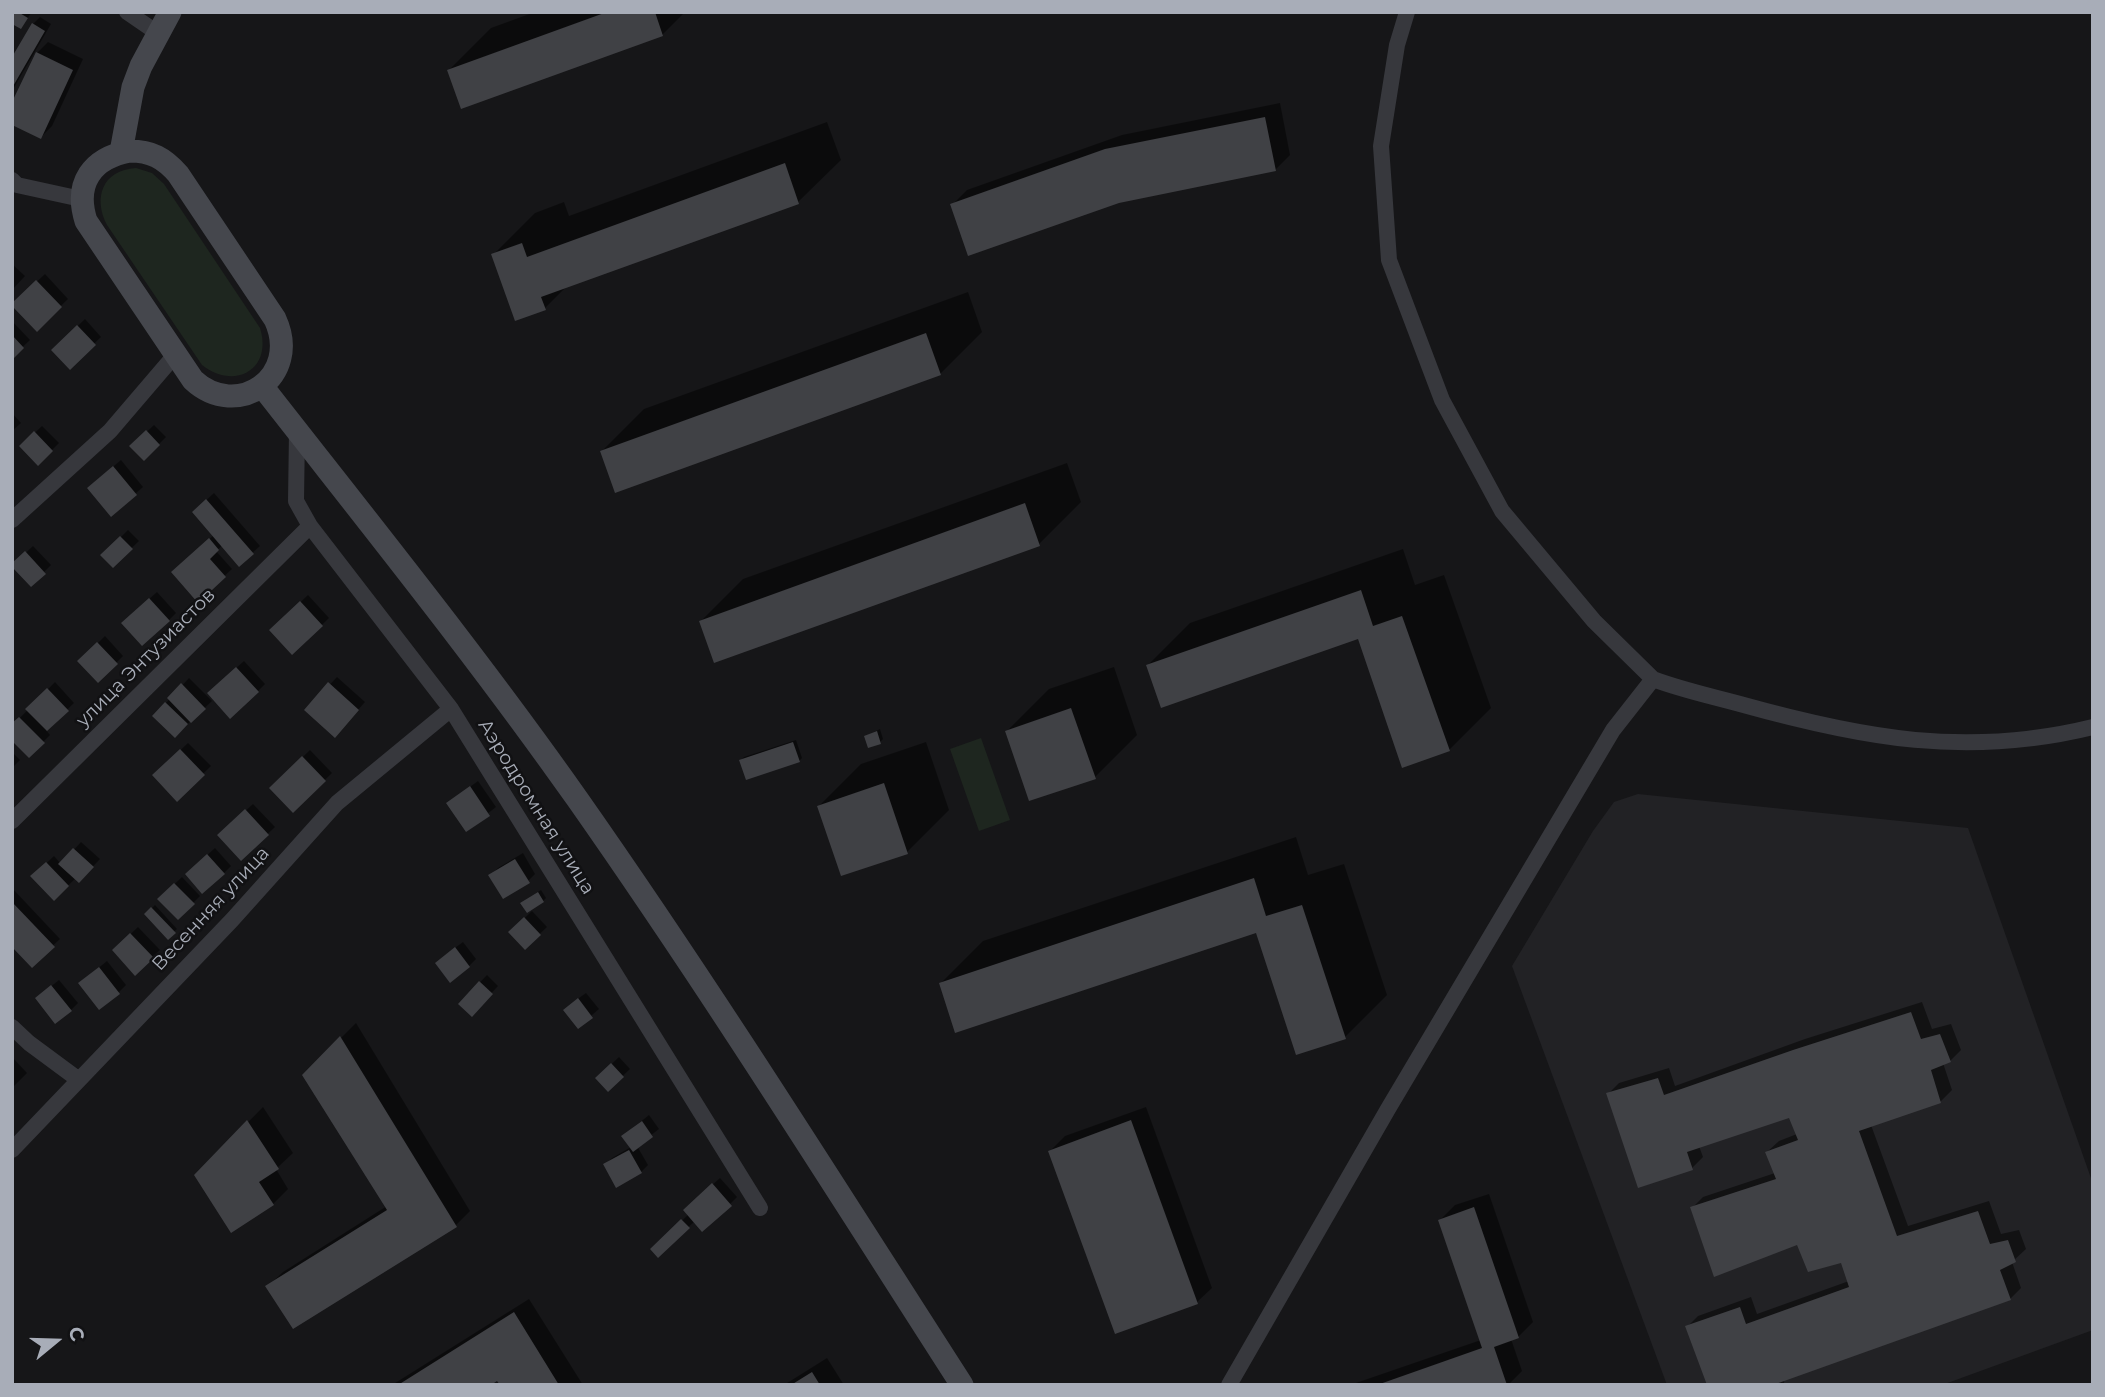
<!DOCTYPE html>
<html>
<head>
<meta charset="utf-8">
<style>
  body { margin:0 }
  #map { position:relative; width:2105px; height:1397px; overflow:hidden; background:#161618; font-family:Montserrat,sans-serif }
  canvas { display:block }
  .frame { position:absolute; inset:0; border:14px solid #a8adb8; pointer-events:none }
  .north { position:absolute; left:21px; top:1306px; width:70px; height:70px; -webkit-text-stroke:5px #111113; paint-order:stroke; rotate:71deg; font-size:19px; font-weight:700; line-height:28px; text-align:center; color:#a8adb8 }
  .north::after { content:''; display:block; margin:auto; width:24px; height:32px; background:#a8adb8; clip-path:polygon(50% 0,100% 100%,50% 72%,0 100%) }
</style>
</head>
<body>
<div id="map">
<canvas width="2105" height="1397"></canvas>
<div class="frame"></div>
<div class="north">С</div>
</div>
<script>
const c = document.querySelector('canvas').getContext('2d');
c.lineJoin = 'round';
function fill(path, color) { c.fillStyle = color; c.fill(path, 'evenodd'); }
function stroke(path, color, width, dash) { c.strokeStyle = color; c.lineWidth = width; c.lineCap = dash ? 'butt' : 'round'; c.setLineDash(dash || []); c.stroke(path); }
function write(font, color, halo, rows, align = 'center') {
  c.font = font + ' Montserrat,sans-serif'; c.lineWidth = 5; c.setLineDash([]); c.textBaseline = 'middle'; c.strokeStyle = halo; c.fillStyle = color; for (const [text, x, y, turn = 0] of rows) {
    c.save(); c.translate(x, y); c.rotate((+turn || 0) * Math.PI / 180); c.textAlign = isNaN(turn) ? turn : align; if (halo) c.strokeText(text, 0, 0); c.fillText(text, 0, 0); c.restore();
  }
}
fill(new Path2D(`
  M1638,794L1968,828L2093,1184V1330L1942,1385H1667L1512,966L1593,831L1614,802Z`), '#222225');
fill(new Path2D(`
  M136,168L152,173L164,184L260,328C273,369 235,391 202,365L107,225C93,198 102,170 136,168Z
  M981,738L1010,820L979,831L950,749Z`), '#1e261f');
fill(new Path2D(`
  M12,12H32L21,27Z
  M535,12H685L662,35L449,70L491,28Z
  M40,17L51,24L12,91V61L33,24Z
  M48,42L83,59L52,126L41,137L37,53Z
  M1280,103L1290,155L1275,170L952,205L967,190L1122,135Z
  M827,122L841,160L798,202L568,285L545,308L493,255L535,213L564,202L569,216Z
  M12,264L25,276L12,290Z
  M45,274L68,299L37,329L13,304Z
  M968,292L982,332L940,374L602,451L644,409Z
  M85,319L101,337L70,367L53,350Z
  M12,321L30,340L12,357Z
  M12,413L21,423L12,431Z
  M154,425L166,437L144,459L132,446Z
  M42,426L59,443L38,464L21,446Z
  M121,460L143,487L112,514L96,481Z
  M1067,463L1081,502L1039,544L701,621L743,579Z
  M214,493L260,546L240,564L223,545L216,551L232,569L198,600L180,565L214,535L201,505Z
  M128,530L139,541L113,566L103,555Z
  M33,546L51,565L31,585L13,565Z
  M1403,549L1415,585L1444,575L1491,708L1449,750L1359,637L1148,665L1190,623Z
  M157,592L176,613L169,620L130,616Z
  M308,595L329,618L293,653L271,630Z
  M105,636L123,656L99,680L80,661Z
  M244,661L265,684L258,691L216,686Z
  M1114,667L1137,735L1095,777L1007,731L1049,689Z
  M337,677L365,702L342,728L306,710Z
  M189,678L212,701L175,736L154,716Z
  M55,682L74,703L46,730L50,735L29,756L12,726Z
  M880,729L883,739L880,742L866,736Z
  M796,740L802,758L799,761L741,760L744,757Z
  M926,742L949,810L907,852L819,806L861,764Z
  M188,743L211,766L177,799L154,775Z
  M310,750L332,773L293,811L271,788Z
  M12,752L20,760L12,768Z
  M478,781L496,807L467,830L448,803Z
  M253,804L275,827L241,859L219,835Z
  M1296,837L1308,875L1344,864L1387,995L1345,1037L1257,931L941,983L983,941Z
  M81,842L100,859L79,881L76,878L54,899L33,876L54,856L61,864Z
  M215,848L231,866L224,873L194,867Z
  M523,853L535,874L528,881L491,875L498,868Z
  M182,877L200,896L178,918L159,899Z
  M12,888L60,939L32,965L12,944Z
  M541,890L546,898L543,901L525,900Z
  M155,905L177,929L168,937L146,914Z
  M532,911L547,927L525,948L510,932Z
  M138,927L160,950L135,973L114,950Z
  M463,942L476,959L469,966L444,956Z
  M107,961L126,985L119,992L80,983Z
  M487,975L498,986L472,1014L460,1003Z
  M59,980L78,1003L71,1010L44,992Z
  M586,993L599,1009L578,1027L572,1003Z
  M1922,1002L1932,1029L1951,1024L1961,1050L1950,1061L1943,1063L1952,1090L1941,1101L1871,1125L1908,1226L1989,1201L2001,1234L2019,1230L2026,1249L2012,1262L2021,1288L2010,1299L1783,1379L1785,1385H1709L1687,1327L1698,1316L1751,1297L1757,1314L1849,1281L1842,1261L1798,1243L1692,1208L1703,1197L1775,1173L1767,1152L1779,1141L1797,1134L1790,1116L1699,1146L1703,1157L1692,1168L1608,1094L1619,1083L1669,1068L1675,1086L1805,1039Z
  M356,1023L470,1211L455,1226L268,1286L283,1272L387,1206L304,1075Z
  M12,1057L27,1073L12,1088Z
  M619,1057L630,1069L608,1090L597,1078Z
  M263,1107L293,1153L276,1169L288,1189L273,1204L196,1175Z
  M1146,1107L1212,1288L1197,1302L1050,1151L1065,1136Z
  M649,1115L659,1129L637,1146L648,1165L641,1172L605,1165L612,1158L631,1147L623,1136Z
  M720,1178L737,1197L730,1204L695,1221L658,1255L652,1249L689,1214L692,1203Z
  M1489,1194L1533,1322L1518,1337L1511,1339L1522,1371L1508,1385H1350L1481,1340L1440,1220L1455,1205Z
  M529,1299L583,1385H502L498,1379L488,1385H392Z
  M827,1358L844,1385H784Z`), '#0007');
fill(new Path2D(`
  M12,12H18L28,18L21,29L12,24Z
  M607,12H655L663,36L461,109L447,70Z
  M32,23L45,31L12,88V57Z
  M36,52L73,70L41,139L12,125V102Z
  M1265,117L1276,171L1119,203L968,256L950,204L1105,149Z
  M785,163L799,204L541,297L546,310L515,321L491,254L522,243L527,257Z
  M36,280L62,307L37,332L12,306V303Z
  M77,325L96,345L70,370L51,350Z
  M926,333L941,375L615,493L600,451Z
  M12,335L24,348L12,360Z
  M146,430L160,445L144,461L129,446Z
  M34,431L53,451L38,466L19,446Z
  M113,466L137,495L111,517L87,488Z
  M206,499L254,554L239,567L192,512Z
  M1025,503L1040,546L714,663L699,621Z
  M120,536L133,549L113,568L100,555Z
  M209,538L219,550L210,559L226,577L198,603L171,572Z
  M25,551L46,574L31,587L12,567V563Z
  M1361,590L1373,626L1402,616L1450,751L1402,768L1358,639L1161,708L1146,665Z
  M149,598L170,621L142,646L121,623Z
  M300,601L323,626L292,655L269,630Z
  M97,642L118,664L98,683L77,661Z
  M236,667L259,692L230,719L207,693Z
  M328,682L359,710L335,738L304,710Z
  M181,683L206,709L191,723L167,698Z
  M47,688L69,711L47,731L25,709Z
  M165,702L188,724L175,738L152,716Z
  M1071,708L1096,779L1029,801L1005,731Z
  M19,717L45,743L29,758L12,741V723Z
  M877,731L881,744L868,748L864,736Z
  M793,742L800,762L746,780L739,760Z
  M180,749L205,775L177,802L152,775Z
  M302,756L326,781L293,813L269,788Z
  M884,783L908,854L841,876L817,806Z
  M470,786L490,816L466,832L446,803Z
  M245,809L269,835L241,861L217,835Z
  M73,848L94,867L79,883L58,864Z
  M207,854L225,874L202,894L185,874Z
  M515,859L530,883L503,899L488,875Z
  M46,862L69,886L54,901L30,876Z
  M1254,878L1266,916L1302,905L1346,1039L1296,1055L1256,933L955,1033L939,983Z
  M174,883L195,904L178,920L157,899Z
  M538,892L544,902L527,913L520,903Z
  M12,902L55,947L32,968L12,947Z
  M151,907L176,933L168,940L144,914Z
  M524,917L541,935L525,950L508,932Z
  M130,933L154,958L135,976L112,950Z
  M455,947L470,967L450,983L435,963Z
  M99,967L120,994L99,1010L78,983Z
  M479,981L493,994L472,1017L458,1004Z
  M51,985L72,1011L55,1024L35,998Z
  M578,998L593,1018L578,1029L563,1010Z
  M1911,1012L1921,1039L1940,1034L1951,1062L1931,1070L1941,1103L1859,1131L1897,1236L1978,1211L1990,1244L2008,1240L2016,1262L2000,1270L2011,1300L1773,1385H1707L1685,1326L1740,1307L1746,1324L1849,1287L1841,1263L1808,1272L1797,1245L1714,1277L1690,1207L1776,1179L1765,1152L1798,1140L1789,1118L1687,1152L1693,1170L1638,1188L1606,1093L1658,1078L1664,1095L1793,1050Z
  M340,1036L457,1227L293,1329L265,1286L387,1210L302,1075Z
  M611,1063L624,1077L608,1092L595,1078Z
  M247,1120L279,1169L259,1182L274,1205L231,1233L194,1175Z
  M1131,1120L1198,1304L1115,1334L1048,1151Z
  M642,1121L653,1137L633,1152L621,1136Z
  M629,1150L642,1173L616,1188L603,1164Z
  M712,1183L732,1206L702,1232L683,1210Z
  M1474,1207L1519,1338L1494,1347L1507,1385H1377L1482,1348L1438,1220Z
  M681,1219L690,1228L658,1258L650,1249Z
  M514,1312L559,1385H500L497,1381L491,1385H398Z
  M812,1372L820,1385H791Z`), '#404145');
stroke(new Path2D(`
  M127,12L159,34
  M1407,12L1397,45L1381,146L1389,260L1442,400L1502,511L1594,621L1653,679
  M12,180L17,185L81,199
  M297,431L296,501L310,526L451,709L760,1208
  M12,520L110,431L175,355
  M12,821L310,526
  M12,1027L29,1043L79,1080
  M12,1150L232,920L337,803L451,709
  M1229,1385L1388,1109L1613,730L1653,679C1682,690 1711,696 1740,704C1862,738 1967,758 2093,727`), '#37383d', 16);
stroke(new Path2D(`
  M130,151C151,151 164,158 178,174L275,319C302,377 237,421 193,380L86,221C74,183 92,158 130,151Z
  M121,152L133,87L141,66L170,12
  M262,386C369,523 478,658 578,800C712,991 836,1189 962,1385`), '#45474d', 23);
write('19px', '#a8adb8', '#111113', [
  ["улица Энтузиастов",146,658,-45],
  ["Аэродромная улица",536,807,58],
  ["Весенняя улица",211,909,-47]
]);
</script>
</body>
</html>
